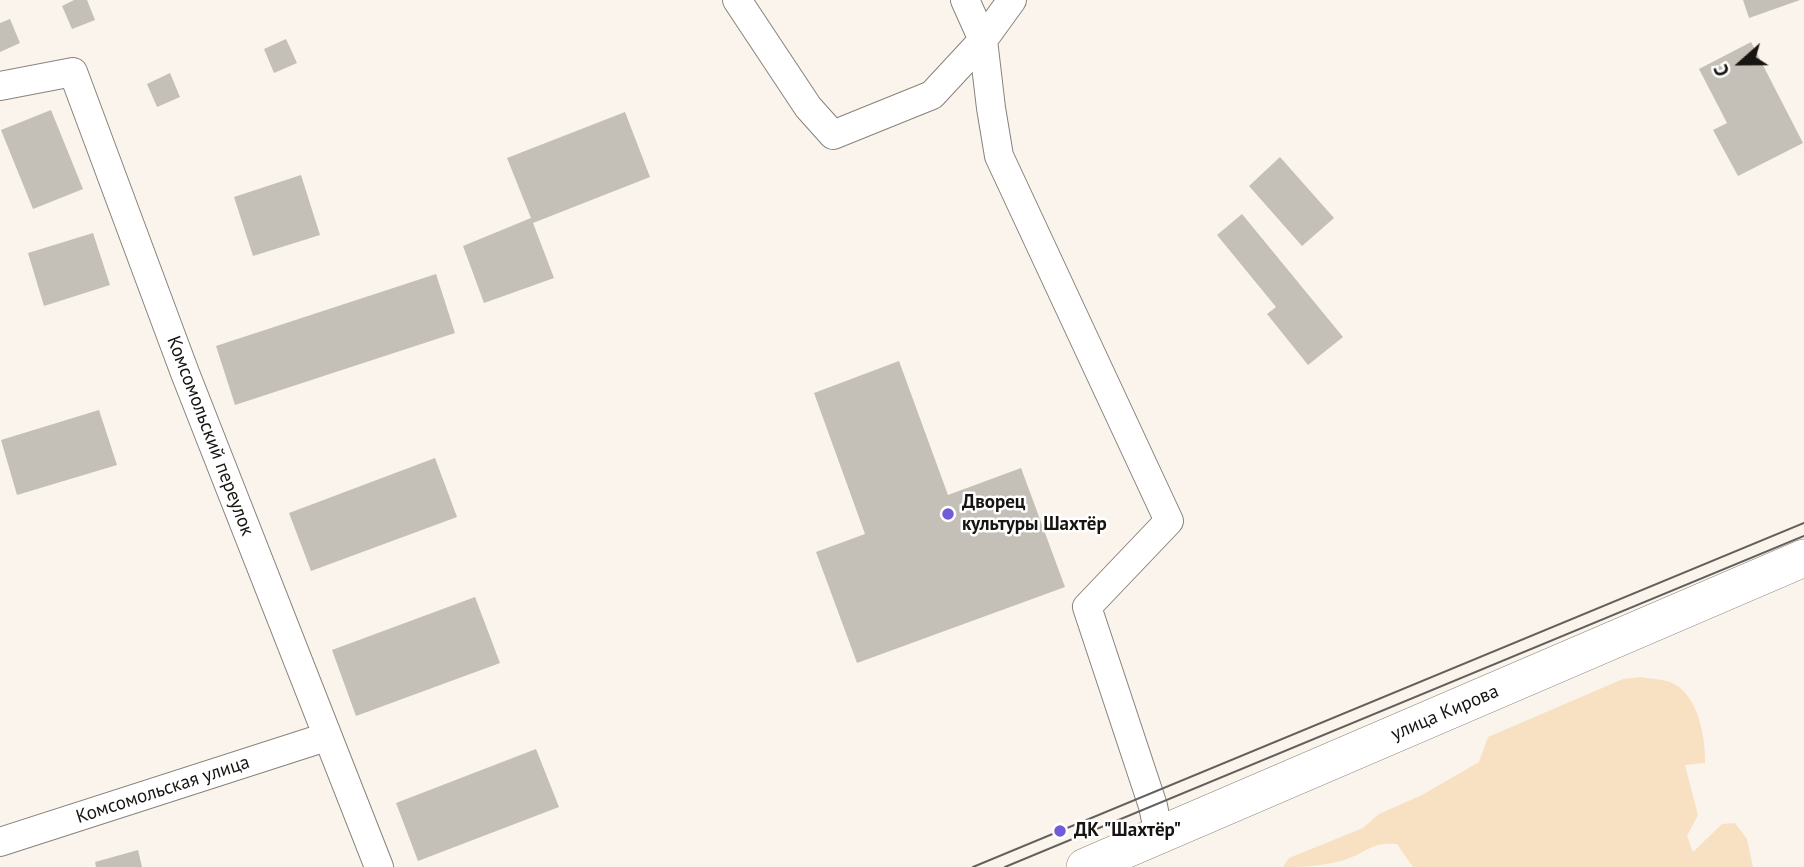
<!DOCTYPE html>
<html>
<head>
<meta charset="utf-8">
<style>
  body { margin:0 }
  #map { position:relative; width:1804px; height:867px; overflow:hidden; background:#faf4ec; font-family:"PT Sans",sans-serif }
  canvas { display:block }
  .north { position:absolute; left:1706px; top:28px; width:70px; height:70px; -webkit-text-stroke:5px #fff; paint-order:stroke; rotate:249deg; font-size:19px; font-weight:700; line-height:28px; text-align:center; color:#171512 }
  .north::after { content:''; display:block; margin:auto; width:24px; height:32px; background:#171512; clip-path:polygon(50% 0,100% 100%,50% 72%,0 100%) }
</style>
</head>
<body>
<div id="map">
<canvas width="1804" height="867"></canvas>
<div class="north">С</div>
</div>
<script>
const c = document.querySelector('canvas').getContext('2d');
c.lineJoin = 'round';
function fill(path, color) { c.fillStyle = color; c.fill(path, 'evenodd'); }
function stroke(path, color, width, dash) { c.strokeStyle = color; c.lineWidth = width; c.lineCap = dash ? 'butt' : 'round'; c.setLineDash(dash || []); c.stroke(path); }
function write(font, color, halo, rows, align = 'center') {
  c.font = font + ' "PT Sans",sans-serif'; c.lineWidth = 5; c.setLineDash([]); c.textBaseline = 'middle'; c.strokeStyle = halo; c.fillStyle = color; for (const [text, x, y, turn = 0] of rows) {
    c.save(); c.translate(x, y); c.rotate((+turn || 0) * Math.PI / 180); c.textAlign = isNaN(turn) ? turn : align; if (halo) c.strokeText(text, 0, 0); c.fillText(text, 0, 0); c.restore();
  }
}
fill(new Path2D(`
  M1641,677C1651,679 1665,679 1674,684C1698,696 1706,738 1705,763L1685,765L1698,815L1687,836L1693,852L1722,824L1735,823L1747,839L1753,867H1413L1397,844C1373,842 1371,849 1350,858C1328,866 1306,867 1283,867L1289,858L1363,828L1379,814L1422,795L1479,762L1488,737L1623,679Z`), '#f8e1c2');
fill(new Path2D(`
  M74,0H87L95,20L72,29L62,6Z
  M1743,0H1800L1749,18Z
  M10,19L20,43L0,52V23Z
  M286,39L297,63L274,73L264,49Z
  M1751,42L1803,143L1738,176L1713,130L1727,123L1699,69Z
  M170,73L180,97L157,107L147,84Z
  M51,110L83,189L33,209L1,130Z
  M625,112L650,177L533,223L554,278L484,303L463,246L531,218L507,158Z
  M1280,157L1334,218L1302,246L1249,186Z
  M301,175L320,235L253,256L234,197Z
  M1242,214L1343,337L1308,365L1267,314L1276,307L1217,235Z
  M93,233L110,285L44,306L28,253Z
  M436,274L455,333L235,405L216,346Z
  M899,361L948,495L1021,468L1065,587L857,663L816,552L865,534L814,393Z
  M99,410L117,465L17,495L1,440Z
  M435,458L457,517L311,571L289,513Z
  M475,597L500,663L356,716L332,650Z
  M536,749L559,807L418,861L396,803Z
  M138,850L142,867H96L95,862Z`), '#c4bfb7');
const minor = new Path2D(`
  M737,0L808,107L833,135L932,95L983,40L1012,0
  M965,0L983,40L991,108L999,156L1169,521L1087,607L1153,806L1159,835
  M0,86L73,72L185,373L379,867
  M0,842L326,737`);
const tertiary = new Path2D(`
  M1085,867L1804,558`);
stroke(minor, '#87827b', 30);
stroke(tertiary, '#87827b', 38);
stroke(minor, '#fff', 28);
stroke(tertiary, '#fff', 37);
stroke(new Path2D(`
  M973,867L1804,523
  M1005,867L1804,536`), '#63605b', 2);
for (const [x, y, r, color] of [
  [948,514,7,"#705cd6"],
  [1060,831,7,"#705cd6"]
]) { const dot = new Path2D(); dot.arc(x, y, r, 0, 2 * Math.PI); c.fillStyle = color; c.fill(dot); stroke(dot, '#fff', 2.5); }
write('19px', '#171512', '#fff', [
  ["Комсомольский переулок",210,436,69],
  ["улица Кирова",1445,713,-23],
  ["Комсомольская улица",163,790,-18]
]);
write('bold 19px', '#171512', '#fff', [
  ["Дворец",962,503],
  ["культуры Шахтёр",962,525],
  ["ДК \"Шахтёр\"",1074,831]
], 'left');
</script>
</body>
</html>
